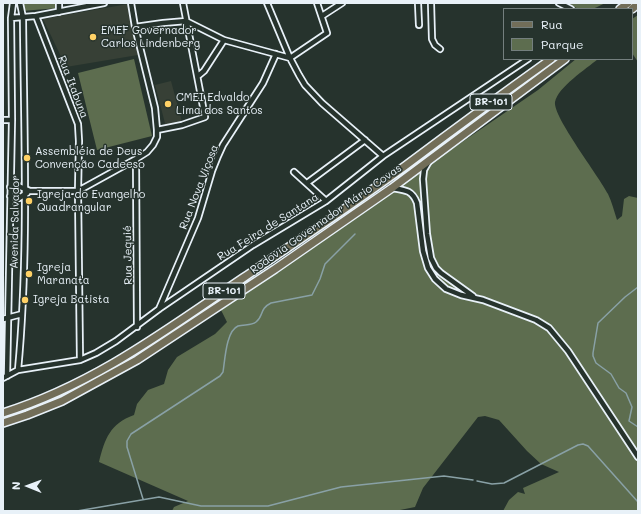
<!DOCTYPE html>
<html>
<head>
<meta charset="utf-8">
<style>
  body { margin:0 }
  #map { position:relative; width:641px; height:514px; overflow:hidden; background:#26332d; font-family:Mali,sans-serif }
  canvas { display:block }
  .frame { position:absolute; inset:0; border:4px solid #e8f1f8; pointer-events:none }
  .legend { position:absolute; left:503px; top:8px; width:130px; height:52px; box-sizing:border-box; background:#26332d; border:1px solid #747f7e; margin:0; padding:5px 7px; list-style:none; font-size:12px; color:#e8f1f8 }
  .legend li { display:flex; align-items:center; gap:8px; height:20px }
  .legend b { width:20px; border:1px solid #747f7e }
  .north { position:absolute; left:8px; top:466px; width:40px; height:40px; -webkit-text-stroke:3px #26332d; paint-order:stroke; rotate:271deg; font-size:11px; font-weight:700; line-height:16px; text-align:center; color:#e8f1f8 }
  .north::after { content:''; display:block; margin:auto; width:14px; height:18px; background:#e8f1f8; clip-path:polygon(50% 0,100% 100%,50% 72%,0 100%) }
</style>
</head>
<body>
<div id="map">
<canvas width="641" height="514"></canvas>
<div class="frame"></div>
<ul class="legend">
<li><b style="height:5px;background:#726e59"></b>Rua</li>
<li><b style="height:11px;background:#5d6d4f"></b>Parque</li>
</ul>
<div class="north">N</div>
</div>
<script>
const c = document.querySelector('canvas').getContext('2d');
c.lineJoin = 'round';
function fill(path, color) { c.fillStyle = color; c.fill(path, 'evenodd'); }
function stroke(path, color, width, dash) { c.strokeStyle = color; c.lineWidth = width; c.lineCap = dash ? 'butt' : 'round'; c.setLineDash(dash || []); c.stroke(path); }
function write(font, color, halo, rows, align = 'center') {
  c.font = font + ' Mali,sans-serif'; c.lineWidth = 3; c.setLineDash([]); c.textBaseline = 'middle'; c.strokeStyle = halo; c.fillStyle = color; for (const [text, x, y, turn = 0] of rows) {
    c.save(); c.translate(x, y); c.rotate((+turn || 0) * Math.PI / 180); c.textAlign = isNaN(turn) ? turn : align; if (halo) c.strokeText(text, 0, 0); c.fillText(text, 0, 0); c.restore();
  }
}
fill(new Path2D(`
  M128,4L138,55L66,67L43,19Z
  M171,81L182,122L166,127L155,85Z`), '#374036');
fill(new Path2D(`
  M21,3H58V8L22,11Z
  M568,3H605C591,11 582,13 568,3Z
  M638,15V62L632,53V19Z
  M134,59L152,136L97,150L78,73Z
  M576,59H598C586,69 558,87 555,102C553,117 599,176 608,194C612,202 614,211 617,220L622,216L624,199L629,196L638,198V511H503L509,500L518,492L525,494L523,488L559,472L541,464L527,451L499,420L485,416L478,417L423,488L415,507L395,511H172L174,507L188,501L99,462C105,438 110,424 134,415L137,404L148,390L164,384L168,370L177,357L215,334L227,322L220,308L538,90Z`), '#5d6d4f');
stroke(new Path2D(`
  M638,287L625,297L598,323L593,353V356L596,363L611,374L619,388L626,393L632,407L629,421L638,427
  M477,481L492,484L504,483L578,445L583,444L588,446L638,502
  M143,499L127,447V441L131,434L220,376L223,372C225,360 226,331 238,326C244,324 251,326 256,322C264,316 259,309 271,303L312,295L320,279L325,264L355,234
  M77,511L159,497L201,506H268L341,487L444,476L473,480`), '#89a1a6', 1.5);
const minor = new Path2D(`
  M59,3V12
  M267,3L290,58L299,75L305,85L322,103L383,156
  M418,3L419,25
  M431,3L432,39L435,45L440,49
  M559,3L571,9
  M36,16L104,3
  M322,16L342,3
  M11,18L36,16L78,124L79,141L78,191L80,360
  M135,27L163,23L186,21L224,40L290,58
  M290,58L327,33L317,3
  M198,76L204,71L224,40
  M3,120H12
  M157,130L182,125L205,117L183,3
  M136,159L137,327
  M428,163L424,170L423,179L427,234L431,258L436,268L441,273L473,296
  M294,172L326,201
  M307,183L365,140
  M10,187L18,186L30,191H78L136,159L147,152L153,145L157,137V130L155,108L135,27L131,3
  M392,188C405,190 412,190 417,203L423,251L428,268L435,279L446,289L461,295L483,300L536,320L549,328L568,351L638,457
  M10,196L19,198L27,193
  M159,309L198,218L212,171L218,156L223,145L263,83L276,54
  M3,319L22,314
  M18,370C29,253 24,135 23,18L20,3
  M7,376L12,120L11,18L13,3
  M3,378L18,370L80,360L96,353L116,341L159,309L253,245L326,201L383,156L528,59`);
const primary = new Path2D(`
  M620,9L628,3
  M632,9L638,4
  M3,413C93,385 165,331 243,278C297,241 352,205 405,166C453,130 502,94 551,59
  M3,423L27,415L62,401L137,360L275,269L392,188L565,59`);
stroke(minor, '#e8f1f8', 8);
stroke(primary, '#e8f1f8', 10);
stroke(minor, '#26332d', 4.5);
stroke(primary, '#726e59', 7);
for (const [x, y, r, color] of [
  [93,37,4,"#ffd166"],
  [168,104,4,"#ffd166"],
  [27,158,4,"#ffd166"],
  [29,201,4,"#ffd166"],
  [29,274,4,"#ffd166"],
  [25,300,4,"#ffd166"]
]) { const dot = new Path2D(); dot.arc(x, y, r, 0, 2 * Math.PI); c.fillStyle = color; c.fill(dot); stroke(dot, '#26332d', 1.5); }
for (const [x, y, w] of [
  [491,102,42],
  [224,291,42]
]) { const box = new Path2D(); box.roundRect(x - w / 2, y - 8, w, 16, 3); c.fillStyle = '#26332d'; c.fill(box); stroke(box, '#e8f1f8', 1); }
write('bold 10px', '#e8f1f8', null, [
  ["BR-101",491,102],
  ["BR-101",224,291]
]);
write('11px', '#e8f1f8', '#26332d', [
  ["EMEF Governador",101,31],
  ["Carlos Lindenberg",101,44],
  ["CMEI Edvaldo",176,98],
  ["Lima dos Santos",176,111],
  ["Assembléia de Deus",35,152],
  ["Convenção Cadeeso",35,165],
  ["Igreja do Evangelho",37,195],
  ["Quadrangular",37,208],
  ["Igreja",37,268],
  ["Maranata",37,281],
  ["Igreja Batista",33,300]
], 'left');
write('11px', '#e8f1f8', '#26332d', [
  ["Rua Itabuna",73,87,69],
  ["Rua Nova Viçosa",199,187,-69],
  ["Rodovia Governador Mário Covas",326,219,-35],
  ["Avenida Salvador",15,222,-89],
  ["Rua Feira de Santana",268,227,-32],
  ["Rua Jequié",128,255,-91]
]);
</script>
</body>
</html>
